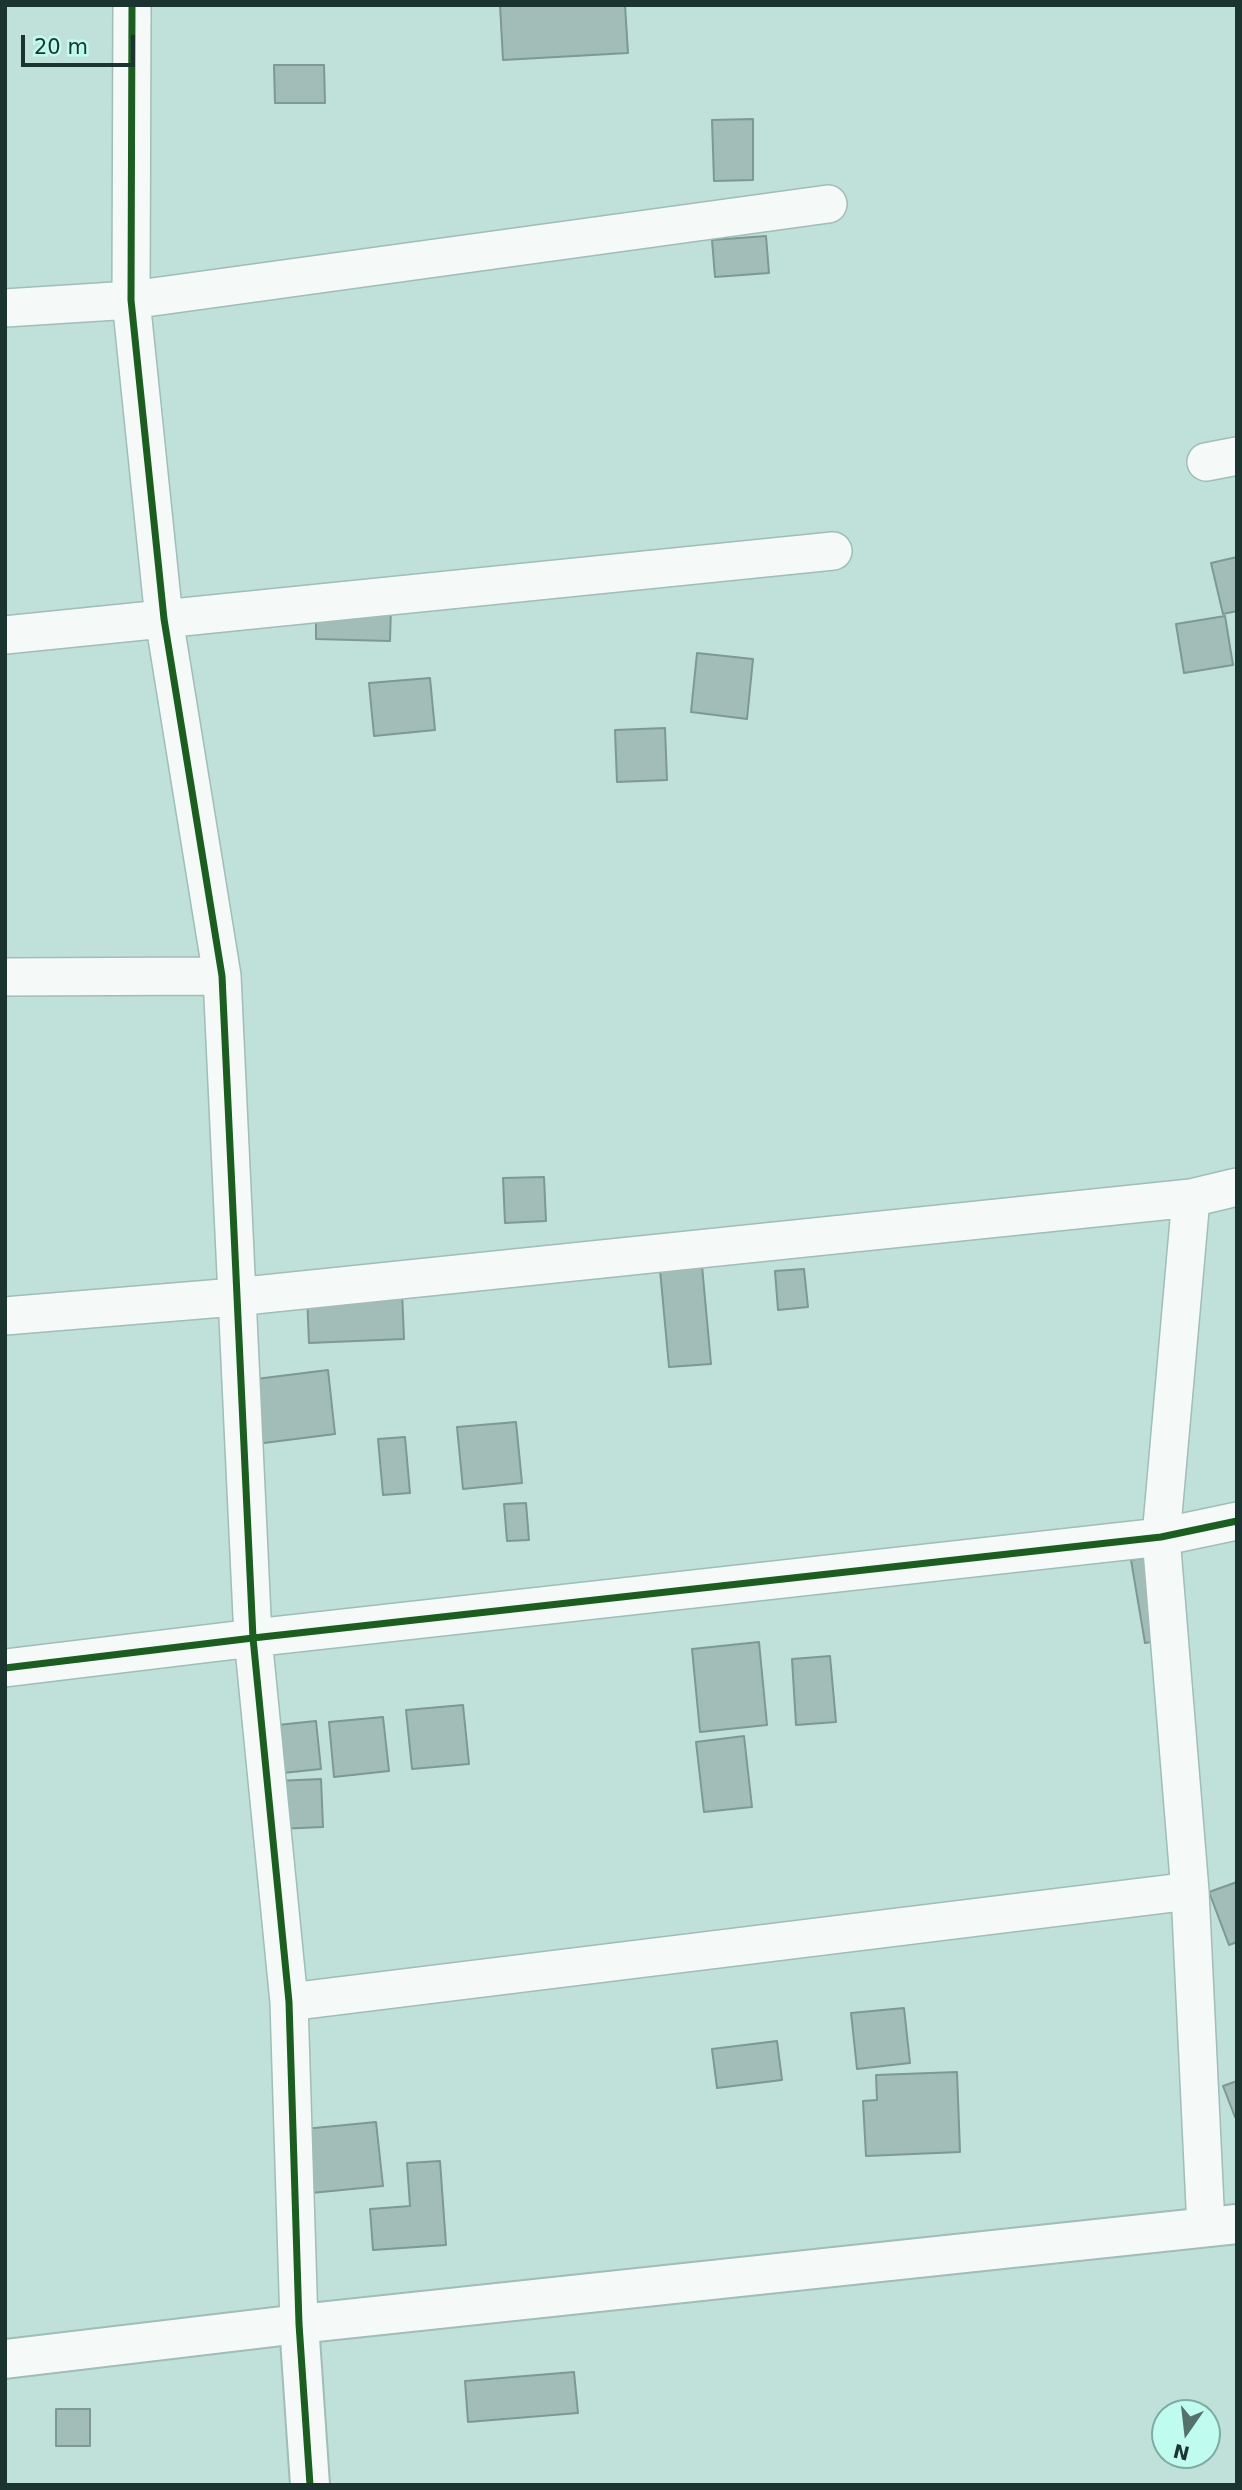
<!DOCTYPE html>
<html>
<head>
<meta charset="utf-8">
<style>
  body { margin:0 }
  #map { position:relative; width:1242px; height:2490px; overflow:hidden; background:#bfe1da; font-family:"DejaVu Sans",sans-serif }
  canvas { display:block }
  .frame { position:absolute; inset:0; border:7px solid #1c342f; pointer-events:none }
  .north { position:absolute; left:1151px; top:2399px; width:70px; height:70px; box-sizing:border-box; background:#bffbef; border:2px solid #7eaba2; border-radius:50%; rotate:194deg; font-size:19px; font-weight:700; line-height:28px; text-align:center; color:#1c342f }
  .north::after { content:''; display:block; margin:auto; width:24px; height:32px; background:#55716b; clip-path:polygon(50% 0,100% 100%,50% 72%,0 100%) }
  .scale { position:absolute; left:21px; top:35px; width:114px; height:32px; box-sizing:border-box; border:4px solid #1c342f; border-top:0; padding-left:9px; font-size:21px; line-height:24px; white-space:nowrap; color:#1c342f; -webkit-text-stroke:5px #bffbef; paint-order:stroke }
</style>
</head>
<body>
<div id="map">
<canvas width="1242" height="2490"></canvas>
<div class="frame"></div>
<div class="north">N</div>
<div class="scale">20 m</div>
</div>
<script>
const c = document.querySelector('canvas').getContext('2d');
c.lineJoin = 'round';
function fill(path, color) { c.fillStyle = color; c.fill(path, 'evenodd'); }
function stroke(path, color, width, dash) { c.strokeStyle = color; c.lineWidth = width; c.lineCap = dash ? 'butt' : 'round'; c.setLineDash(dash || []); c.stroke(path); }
const building = new Path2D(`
  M500,5H625L628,53L503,60Z
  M274,65H324L325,103H275Z
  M753,119V180L714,181L712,120Z
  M766,236L769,273L715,277L712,240Z
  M1237,557V611L1223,614L1211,563Z
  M316,606L391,607L390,641L316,639Z
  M1225,616L1233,665L1184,673L1176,624Z
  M697,653L753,659L747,719L691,712Z
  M430,678L435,730L374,736L369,683Z
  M665,728L667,780L617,782L615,730Z
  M544,1177L546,1221L505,1223L503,1178Z
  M701,1255L711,1364L669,1367L659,1259Z
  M804,1269L808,1307L778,1310L775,1271Z
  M402,1291L404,1339L309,1343L307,1295Z
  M328,1370L335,1434L256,1444L248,1380Z
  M516,1422L522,1483L463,1489L457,1427Z
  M405,1437L410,1493L383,1495L378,1439Z
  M526,1503L529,1540L507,1541L504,1504Z
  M1156,1556L1169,1639L1145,1643L1131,1560Z
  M759,1642L767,1725L700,1732L692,1649Z
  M830,1656L836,1722L796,1725L792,1659Z
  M463,1705L469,1764L412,1769L406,1710Z
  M383,1717L389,1771L334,1777L329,1722Z
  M316,1721L321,1769L273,1774L268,1726Z
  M744,1736L752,1807L704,1812L696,1742Z
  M321,1779L323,1827L278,1829L276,1781Z
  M1237,1882V1942L1229,1945L1209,1892Z
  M904,2008L910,2063L857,2069L851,2013Z
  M777,2041L782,2080L717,2088L712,2049Z
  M957,2072L960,2152L866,2156L863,2101L877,2100L876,2075Z
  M1237,2081V2116L1235,2117L1223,2086Z
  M376,2122L383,2186L311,2193L304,2129Z
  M440,2161L446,2245L373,2250L370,2209L410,2206L407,2163Z
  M574,2372L578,2413L468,2422L465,2381Z
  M56,2409H90V2446H56Z`);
fill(building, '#a2bcb7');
stroke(building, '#7e9893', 2);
const minor = new Path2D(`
  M132,5L131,300L164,619L222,976L253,1638L289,2002L299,2324
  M5,308L131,300L828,204
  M1206,462L1237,456
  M5,635L833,551
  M5,977L222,976
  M1191,1198L1161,1537L1190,1891L1206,2227
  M5,1316L235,1297L1191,1198L1237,1187
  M5,1668L253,1638L1161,1537L1237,1521
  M289,2002L1190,1891`);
const tertiary = new Path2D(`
  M299,2324L310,2485`);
const secondary = new Path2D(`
  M5,2359L299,2324L1237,2224`);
stroke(minor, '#a2bcb7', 40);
stroke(tertiary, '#a2bcb7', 42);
stroke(secondary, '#a2bcb7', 42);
stroke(minor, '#f5faf9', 37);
stroke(tertiary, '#f5faf9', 38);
stroke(secondary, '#f5faf9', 38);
stroke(new Path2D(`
  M132,5L131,300L164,619L222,976L253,1638L289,2002L299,2324L310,2485
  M5,1668L253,1638L1161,1537L1237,1521`), '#1b5e20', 7);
</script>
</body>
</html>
